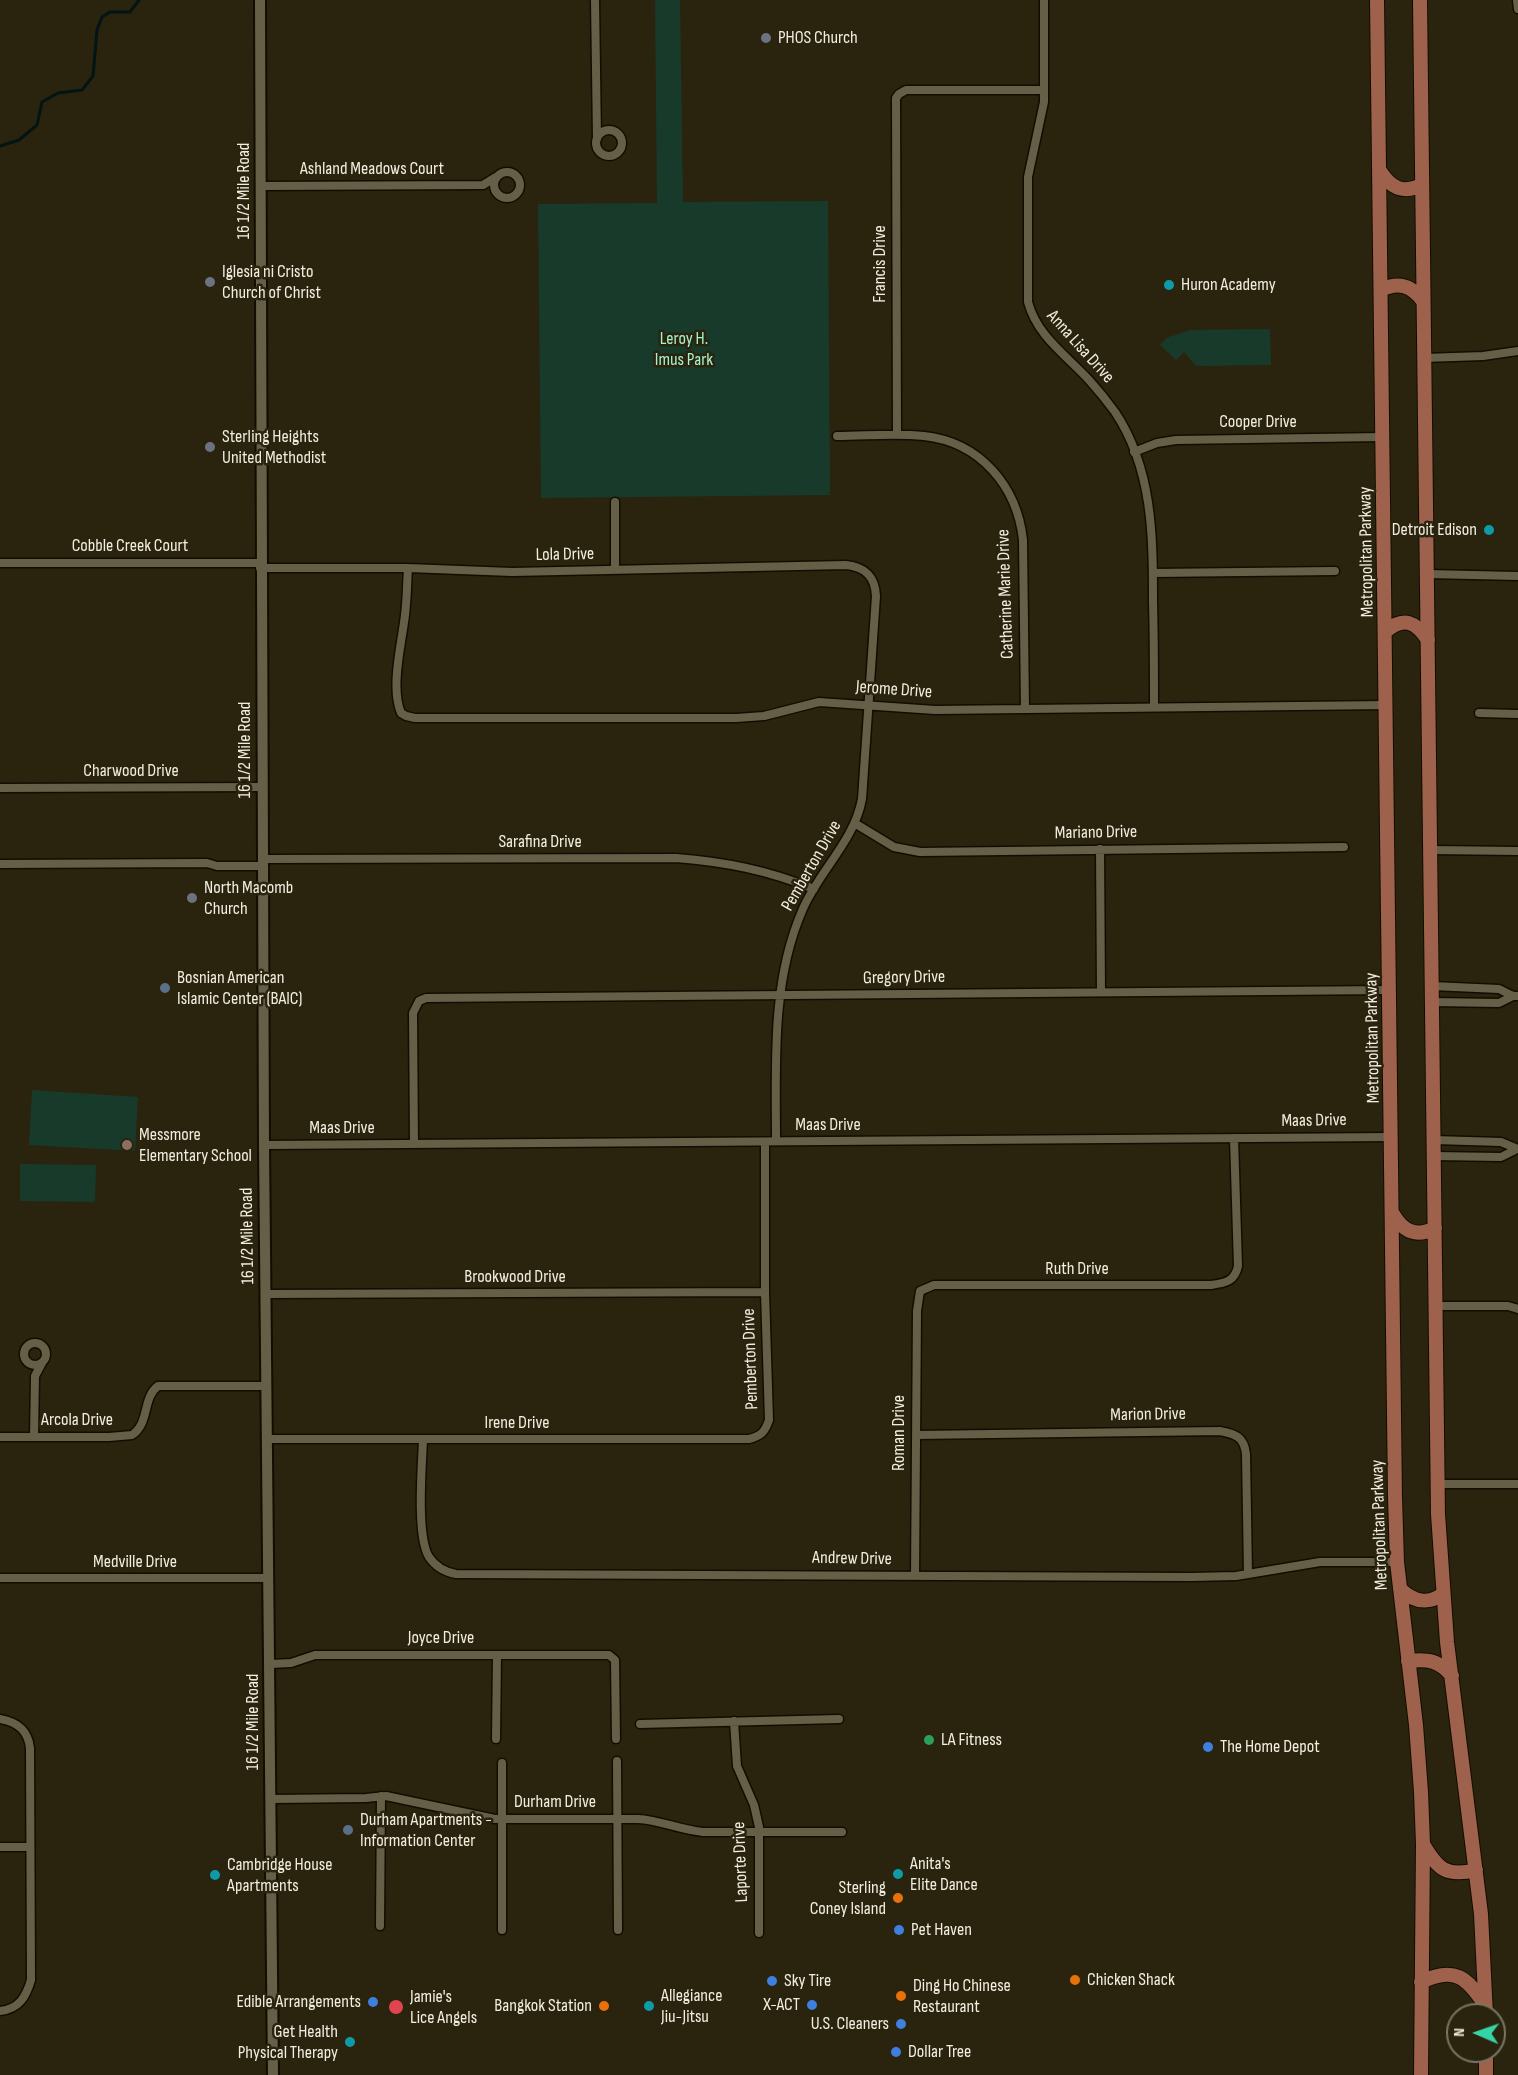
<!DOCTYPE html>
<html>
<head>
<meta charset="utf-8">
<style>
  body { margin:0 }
  #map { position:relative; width:1518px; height:2075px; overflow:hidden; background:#2a240f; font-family:"Sofia Sans Condensed",sans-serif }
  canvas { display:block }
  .north { position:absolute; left:1446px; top:2003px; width:60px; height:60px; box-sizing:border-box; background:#2a240f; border:2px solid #7a7563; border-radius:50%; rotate:272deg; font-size:16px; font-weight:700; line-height:24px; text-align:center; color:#f1eee0 }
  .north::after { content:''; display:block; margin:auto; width:21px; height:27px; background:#35d4a7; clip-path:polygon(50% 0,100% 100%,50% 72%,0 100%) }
</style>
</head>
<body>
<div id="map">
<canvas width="1518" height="2075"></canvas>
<div class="north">N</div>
</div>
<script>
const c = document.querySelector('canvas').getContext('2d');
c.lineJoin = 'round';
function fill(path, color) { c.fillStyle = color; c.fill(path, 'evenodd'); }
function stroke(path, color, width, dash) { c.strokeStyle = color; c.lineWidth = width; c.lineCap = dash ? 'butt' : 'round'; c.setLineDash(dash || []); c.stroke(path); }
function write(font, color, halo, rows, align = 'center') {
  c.font = font + ' "Sofia Sans Condensed",sans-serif'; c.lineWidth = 5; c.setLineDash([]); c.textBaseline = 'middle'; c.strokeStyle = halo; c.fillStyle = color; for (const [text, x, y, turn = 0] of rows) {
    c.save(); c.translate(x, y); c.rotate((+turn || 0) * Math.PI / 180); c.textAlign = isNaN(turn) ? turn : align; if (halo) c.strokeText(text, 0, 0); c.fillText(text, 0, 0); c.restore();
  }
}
fill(new Path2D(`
  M655,0H680L683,202L828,201L830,495L541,498L538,204L657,203Z
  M1270,329L1271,365L1196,366L1184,352L1176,360L1160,345L1168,337L1172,341L1169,337L1191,330Z
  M32,1090L138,1097L135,1151L29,1145Z
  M20,1164L96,1165L95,1202L20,1201Z`), '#183a2a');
stroke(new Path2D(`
  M0,146L19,140L37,125L42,102L58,93L82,90L93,76L97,30L102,17L110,12H130L139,0`), '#021414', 3);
const minor = new Path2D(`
  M595,0L597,139
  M1044,0V102L1028,177V302C1037,336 1066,355 1089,380C1098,390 1107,401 1115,412C1153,469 1153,537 1153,602C1154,637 1154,672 1154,707
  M1517,0L1518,9
  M596 143a13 13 0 1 1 26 0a13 13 0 1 1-26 0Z
  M494 185a13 13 0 1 1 26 0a13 13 0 1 1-26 0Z
  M261,186L483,185L496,177
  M1424,358L1483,356L1518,351
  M897,435L896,98L899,94L906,90H1044
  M837,436C866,436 895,433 924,436C980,442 1017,486 1023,540L1025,709
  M1134,452L1157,443L1176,440L1383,437
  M615,502V570
  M0,563H260
  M260,568H408L512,572L846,565C866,567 875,577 876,596L862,799C854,842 818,872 802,911C771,983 776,1065 776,1141
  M408,568C407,583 407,599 405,615C402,642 390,687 401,713L406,716L415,718H736L764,716L819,702L935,710L1387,705
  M1153,573L1335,571
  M1427,574L1518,576
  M1479,713L1518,714
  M0,788L262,787
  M856,824L894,847L920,852L1344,847
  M1100,849L1101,992
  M1431,850L1518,851
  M263,859L676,858C726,862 767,870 814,889
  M0,864L207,863L217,866H263
  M1432,986L1499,989L1513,996H1518
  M1432,1002L1499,1003L1513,996
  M1434,1140L1501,1142L1518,1149
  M414,1144L413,1013L419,1001L426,998L1391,990
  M264,1145L1392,1137
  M1434,1156L1501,1157L1517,1149
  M266,1294L765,1292
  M1435,1306H1508L1518,1309
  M24 1354a11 11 0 1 1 22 0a11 11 0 1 1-22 0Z
  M916,1435L1220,1431C1236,1434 1244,1437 1246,1454L1248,1574
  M0,1437H109L132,1435C150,1423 142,1398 158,1386H267
  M34,1437L35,1376L42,1363
  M267,1439H749C761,1436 765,1432 769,1420L765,1292V1142
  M423,1440C422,1466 416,1536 429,1557C435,1566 445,1572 456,1574L1192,1577L1236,1576L1320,1562H1397
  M1438,1484H1518
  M915,1576L917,1311L920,1291L934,1285H1211C1226,1283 1235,1281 1238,1266L1234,1138
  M0,1578H269
  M270,1664L291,1663L315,1655H609L615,1660L616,1739
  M0,1719C17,1722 28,1730 30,1748L31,1980C26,1997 19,2009 0,2011
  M734,1721L737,1766L754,1805L759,1827V1933
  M640,1724L839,1719
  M496,1739L497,1655
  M617,1761L618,1930
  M270,1799L366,1798L386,1796L495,1819H638C660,1820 680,1830 703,1832H842
  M0,1847H30
  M380,1926L381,1796
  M502,1930V1763`);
const tertiary = new Path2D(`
  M260,0L264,1145L273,2075`);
const primary = new Path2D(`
  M1377,0L1395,1497L1397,1562L1416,1725L1421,1792L1423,1844L1421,2075
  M1420,0L1438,1514L1447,1642L1481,1914L1486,2015
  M1380,171C1391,188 1402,194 1422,185
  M1381,290C1399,281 1412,286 1423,301
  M1386,631C1404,616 1416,622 1428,640
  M1393,1214C1403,1231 1416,1238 1435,1228
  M1400,1589C1414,1602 1427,1605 1443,1594
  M1408,1661C1428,1659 1439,1660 1452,1676
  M1423,1844C1438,1870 1447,1877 1476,1870
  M1421,1982C1454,1966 1467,1977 1485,2005
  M1486,2051V2075`);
stroke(minor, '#120d00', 11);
stroke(tertiary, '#120d00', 14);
stroke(primary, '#120d00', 16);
stroke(minor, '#655f48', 8);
stroke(tertiary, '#655f48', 10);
stroke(primary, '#9e614c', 14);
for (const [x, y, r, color] of [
  [766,38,6,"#6b7280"],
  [210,282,6,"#6b7280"],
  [1169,285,6,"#0f9aa8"],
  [210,447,6,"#6b7280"],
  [1489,530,6,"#0f9aa8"],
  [192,898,6,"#6b7280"],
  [165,988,6,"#5c6f8a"],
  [127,1145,6,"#8d6e63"],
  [929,1740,6,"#2e9e5b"],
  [1208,1747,6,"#3f7fe0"],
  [348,1830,6,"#5c6f8a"],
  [898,1874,6,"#0f9aa8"],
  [215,1875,6,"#0f9aa8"],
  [898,1898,6,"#e8710a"],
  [899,1930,6,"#3f7fe0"],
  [1075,1980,6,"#e8710a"],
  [772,1981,6,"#3f7fe0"],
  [901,1996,6,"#e8710a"],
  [373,2002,6,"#3f7fe0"],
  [812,2005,6,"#3f7fe0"],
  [604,2006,6,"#e8710a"],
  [649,2006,6,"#0f9aa8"],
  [396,2007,8,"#e0444e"],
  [901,2024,6,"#3f7fe0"],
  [350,2042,6,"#0f9aa8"],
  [896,2052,6,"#3f7fe0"]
]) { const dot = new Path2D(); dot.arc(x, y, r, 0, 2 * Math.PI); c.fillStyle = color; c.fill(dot); stroke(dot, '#2a240f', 2); }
write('18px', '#f1eee0', '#2a240f', [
  ["PHOS Church",778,38],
  ["Iglesia ni Cristo",222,272],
  ["Church of Christ",222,293],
  ["Huron Academy",1181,285],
  ["Sterling Heights",222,437],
  ["United Methodist",222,458],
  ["Detroit Edison",1477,530,"right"],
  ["North Macomb",204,888],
  ["Church",204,909],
  ["Bosnian American",177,978],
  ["Islamic Center (BAIC)",177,999],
  ["Messmore",139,1135],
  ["Elementary School",139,1156],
  ["LA Fitness",941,1740],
  ["The Home Depot",1220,1747],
  ["Durham Apartments -",360,1820],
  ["Information Center",360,1841],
  ["Anita's",910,1864],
  ["Elite Dance",910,1885],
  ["Cambridge House",227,1865],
  ["Apartments",227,1886],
  ["Sterling",886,1888,"right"],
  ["Coney Island",886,1909,"right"],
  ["Pet Haven",911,1930],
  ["Chicken Shack",1087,1980],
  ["Sky Tire",784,1981],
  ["Ding Ho Chinese",913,1986],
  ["Restaurant",913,2007],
  ["Allegiance",661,1996],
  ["Jiu-Jitsu",661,2017],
  ["Jamie's",410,1997],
  ["Lice Angels",410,2018],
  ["Edible Arrangements",361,2002,"right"],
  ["X-ACT",800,2005,"right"],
  ["Bangkok Station",592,2006,"right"],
  ["U.S. Cleaners",889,2024,"right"],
  ["Get Health",338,2032,"right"],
  ["Physical Therapy",338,2053,"right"],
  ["Dollar Tree",908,2052]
], 'left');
write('18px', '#f1eee0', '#2a240f', [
  ["Ashland Meadows Court",372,169],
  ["16 1/2 Mile Road",244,191,-90],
  ["Francis Drive",880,264,-90],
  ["Anna Lisa Drive",1080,347,48],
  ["Cooper Drive",1258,422],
  ["Cobble Creek Court",130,546],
  ["Metropolitan Parkway",1367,552,-91],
  ["Lola Drive",565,555,-1],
  ["Catherine Marie Drive",1006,594,-92],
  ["Jerome Drive",894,690,4],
  ["16 1/2 Mile Road",245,750,-90],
  ["Charwood Drive",131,771],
  ["Mariano Drive",1096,833,-1],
  ["Sarafina Drive",540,842],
  ["Pemberton Drive",812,866,-60],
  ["Gregory Drive",904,978,-1],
  ["Metropolitan Parkway",1373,1038,-91],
  ["Maas Drive",1314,1121,-1],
  ["Maas Drive",828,1125],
  ["Maas Drive",342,1128],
  ["16 1/2 Mile Road",248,1236,-91],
  ["Ruth Drive",1077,1269],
  ["Brookwood Drive",515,1277],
  ["Pemberton Drive",751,1359,-92],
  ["Marion Drive",1148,1415,-1],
  ["Arcola Drive",77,1420],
  ["Irene Drive",517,1423],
  ["Roman Drive",899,1433,-90],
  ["Metropolitan Parkway",1380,1525,-92],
  ["Andrew Drive",852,1559,1],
  ["Medville Drive",135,1562],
  ["Joyce Drive",441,1638],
  ["16 1/2 Mile Road",253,1722,-90],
  ["Durham Drive",555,1802],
  ["Laporte Drive",741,1862,-92]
]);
write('18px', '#a4f3cb', '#2a240f', [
  ["Leroy H.",684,339],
  ["Imus Park",684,360]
]);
</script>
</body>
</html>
